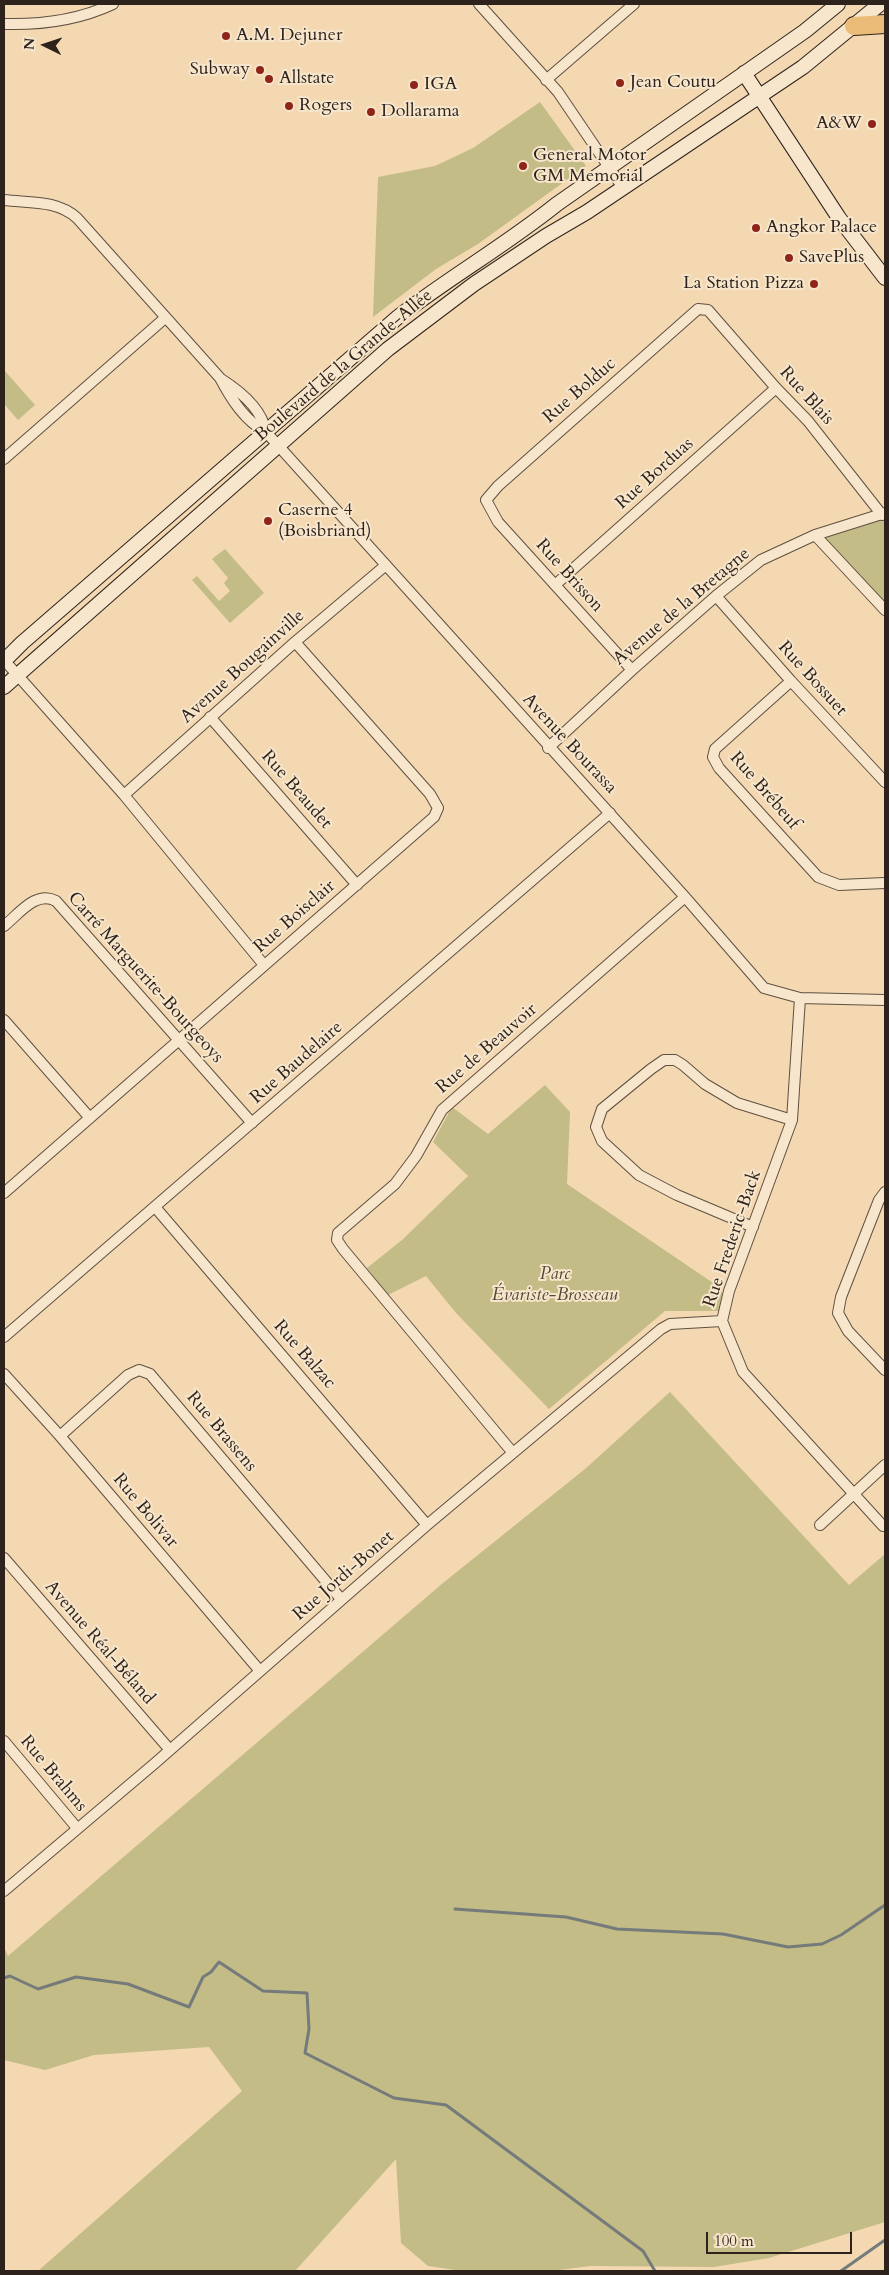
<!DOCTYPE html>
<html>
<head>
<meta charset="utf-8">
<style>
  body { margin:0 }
  #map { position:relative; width:889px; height:2275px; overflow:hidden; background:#f3d8b1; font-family:Cardo,serif }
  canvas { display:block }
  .frame { position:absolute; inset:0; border:5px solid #2e231c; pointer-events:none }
  .north { position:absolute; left:20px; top:20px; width:50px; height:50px; -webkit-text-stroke:4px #f7e6cc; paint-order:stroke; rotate:274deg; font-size:14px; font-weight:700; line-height:20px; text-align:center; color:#2e231c }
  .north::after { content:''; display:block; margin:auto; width:18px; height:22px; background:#2e231c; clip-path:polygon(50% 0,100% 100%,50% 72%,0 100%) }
  .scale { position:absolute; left:706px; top:2232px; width:146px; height:22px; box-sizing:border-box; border:2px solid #2e231c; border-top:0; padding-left:6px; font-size:15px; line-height:18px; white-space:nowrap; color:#2e231c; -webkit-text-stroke:4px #f7e6cc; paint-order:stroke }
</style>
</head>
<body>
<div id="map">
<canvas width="889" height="2275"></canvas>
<div class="frame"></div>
<div class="north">N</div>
<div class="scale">100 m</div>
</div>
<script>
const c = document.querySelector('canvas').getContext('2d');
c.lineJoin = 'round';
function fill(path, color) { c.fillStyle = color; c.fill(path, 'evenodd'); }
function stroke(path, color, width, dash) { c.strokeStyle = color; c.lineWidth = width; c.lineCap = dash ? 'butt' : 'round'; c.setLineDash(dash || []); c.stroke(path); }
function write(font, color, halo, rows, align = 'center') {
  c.font = font + ' Cardo,serif'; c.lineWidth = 4; c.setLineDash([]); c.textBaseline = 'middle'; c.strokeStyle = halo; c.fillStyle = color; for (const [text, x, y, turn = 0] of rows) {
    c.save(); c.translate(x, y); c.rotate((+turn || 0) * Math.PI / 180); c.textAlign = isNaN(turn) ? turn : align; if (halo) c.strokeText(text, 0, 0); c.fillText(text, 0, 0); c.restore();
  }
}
fill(new Path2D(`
  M540,102L586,166L478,244L436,269L373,317L378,177L435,166L473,148Z
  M4,370L35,405L18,420L4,404Z
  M885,513V610L815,535Z
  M225,549L264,593L230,623L192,580L197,576L219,601L230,591L224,583L228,578L212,559Z
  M545,1085L570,1112L567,1184L722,1289V1311H665L549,1409L456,1313L426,1276L388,1295L367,1268L402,1240L468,1176L433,1142L452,1107L488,1134Z
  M670,1392L849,1585L885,1554V2222L769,2258L714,2267L591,2266L551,2271H462L428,2266L401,2243L396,2159L295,2271H38L242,2091L209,2047L94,2055L45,2070L4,2060V1947L8,1956L443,1583L585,1469Z`), '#c3bc87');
stroke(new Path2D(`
  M455,1909L566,1917L617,1929L723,1934L788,1947L822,1944L841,1935L885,1905
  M4,1978L10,1976L38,1989L76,1977L128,1984L189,2007L203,1977L211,1972L219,1962L263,1991L307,1993L309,2029L305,2053L394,2098L446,2105L643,2251L655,2271
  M841,2271L885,2240`), '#747b7a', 3);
const street = new Path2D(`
  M479,4L558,92L623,188
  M4,24C41,25 79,20 113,4
  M546,80L634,4
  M4,200C30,203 57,200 77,218L220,378C231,399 245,421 266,432L685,897L764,988L800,998L885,1000
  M221,379C240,391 262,409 266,432
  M4,459L165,318
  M815,535L885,610
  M555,585L776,388
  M716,596L791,681L885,782
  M4,660L124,795L264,965
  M632,670L498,522L486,500L498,486L698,309L708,310L776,388L808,421L882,515
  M791,681L715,749L713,757L719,768L818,877L839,885L885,883
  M210,717L357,885
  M548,748L632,670L716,596L761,560L815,535L885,513
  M124,795L295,642L386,565
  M4,926C19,914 36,890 56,901L252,1123
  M800,998L792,1120L729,1291L722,1321L743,1372L883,1526
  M4,1020L90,1118
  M885,1192L879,1200L841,1297L838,1313L848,1331L885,1370
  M4,1193L434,817L438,808L430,794L295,642
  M155,1207L427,1525
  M753,1227L677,1195L639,1175L602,1141L596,1127L602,1109L651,1069L664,1060H675L683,1065L705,1084L737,1103L792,1120
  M4,1337L610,813
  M4,1374L60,1436L260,1671
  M60,1436L128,1375L139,1370L150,1374L341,1599
  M513,1453L343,1249L337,1240L338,1233L395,1184L416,1156L442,1110L685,897
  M820,1525L885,1465
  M4,1558L170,1750
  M4,1741L77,1828
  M4,1891L154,1764L427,1525L661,1329L670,1324L722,1321`);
const secondary = new Path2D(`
  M744,73L839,218L885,278
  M4,661L22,643L398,317C450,277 506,245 557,204L805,31L838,4
  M4,687L388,349L474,284L546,236L587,212L803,67L880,4`);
const highway = new Path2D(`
  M854,26L885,24`);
stroke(street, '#5f5041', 12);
stroke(secondary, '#2e231c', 16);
stroke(highway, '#2e231c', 20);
stroke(street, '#f7e6cc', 10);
stroke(secondary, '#f7e6cc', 14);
stroke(highway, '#eabc78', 18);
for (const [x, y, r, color] of [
  [226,36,5,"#8f2418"],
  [260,70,5,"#8f2418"],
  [269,79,5,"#8f2418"],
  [620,83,5,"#8f2418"],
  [414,85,5,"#8f2418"],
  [289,106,5,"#8f2418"],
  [371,112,5,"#8f2418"],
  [872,124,5,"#8f2418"],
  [523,166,5,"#8f2418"],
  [756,228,5,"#8f2418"],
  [789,258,5,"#8f2418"],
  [814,284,5,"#8f2418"],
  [268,521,5,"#8f2418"]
]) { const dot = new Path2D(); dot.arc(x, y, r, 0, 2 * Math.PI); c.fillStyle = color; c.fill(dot); stroke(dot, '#f7e6cc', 2); }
write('18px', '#2e231c', '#f7e6cc', [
  ["A.M. Dejuner",236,36],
  ["Subway",250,70,"right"],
  ["Allstate",279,79],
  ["Jean Coutu",630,83],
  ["IGA",424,85],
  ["Rogers",299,106],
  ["Dollarama",381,112],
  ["A&W",862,124,"right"],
  ["General Motor",533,156],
  ["GM Memorial",533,177],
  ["Angkor Palace",766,228],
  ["SavePlus",799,258],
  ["La Station Pizza",804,284,"right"],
  ["Caserne 4",278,511],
  ["(Boisbriand)",278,532]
], 'left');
write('18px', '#2e231c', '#f7e6cc', [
  ["Boulevard de la Grande-Allée",344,366,-40],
  ["Rue Bolduc",580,391,-41],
  ["Rue Blais",806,396,48],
  ["Rue Borduas",655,474,-42],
  ["Rue Brisson",569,576,48],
  ["Avenue de la Bretagne",682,607,-40],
  ["Avenue Bougainville",243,667,-42],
  ["Rue Bossuet",812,679,48],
  ["Avenue Bourassa",569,744,47],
  ["Rue Beaudet",296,790,49],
  ["Rue Brébeuf",764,791,49],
  ["Rue Boisclair",295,917,-41],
  ["Carré Marguerite-Bourgeoys",145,978,48],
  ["Rue de Beauvoir",487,1049,-41],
  ["Rue Baudelaire",297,1063,-41],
  ["Rue Frederic-Back",733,1239,-71],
  ["Rue Balzac",304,1355,49],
  ["Rue Brassens",221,1432,50],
  ["Rue Bolivar",145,1511,50],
  ["Rue Jordi-Bonet",344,1576,-41],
  ["Avenue Réal-Béland",99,1643,49],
  ["Rue Brahms",53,1774,50]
]);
write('italic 18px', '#534937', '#f7e6cc', [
  ["Parc",555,1275],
  ["Évariste-Brosseau",555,1296]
]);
</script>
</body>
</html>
